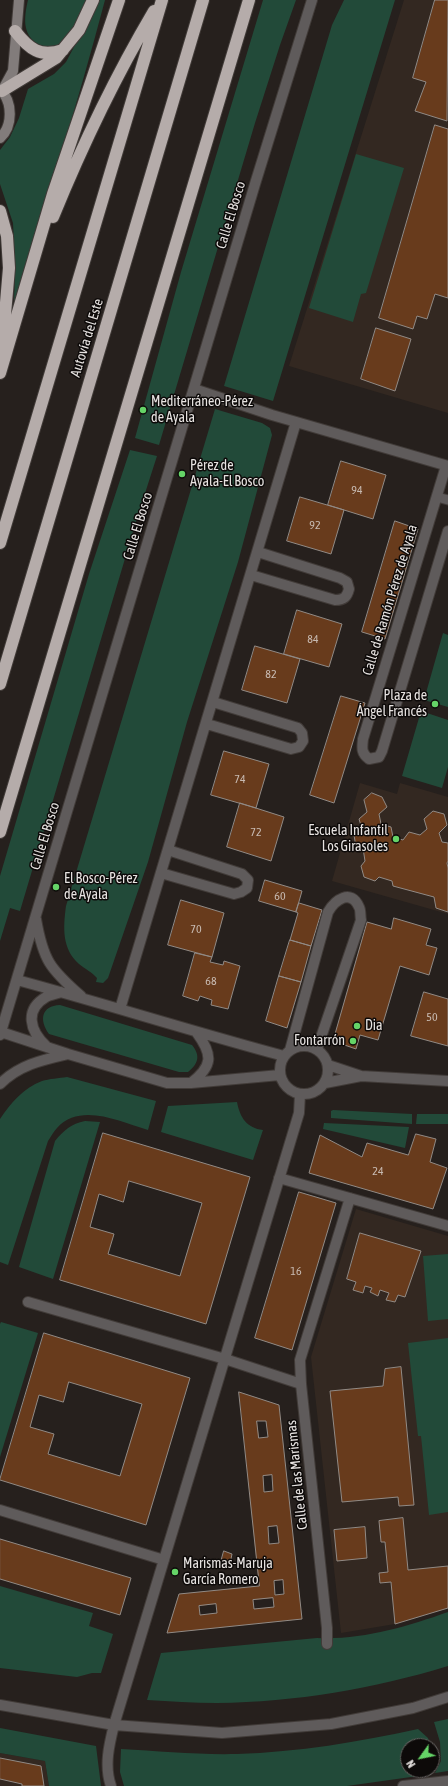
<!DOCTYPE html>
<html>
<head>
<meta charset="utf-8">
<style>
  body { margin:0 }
  #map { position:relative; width:448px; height:1786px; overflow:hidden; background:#26201d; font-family:"Asap Condensed",sans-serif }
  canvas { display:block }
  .north { position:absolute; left:400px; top:1738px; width:40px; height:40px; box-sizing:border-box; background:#0d0a09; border:1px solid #64615f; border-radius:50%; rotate:237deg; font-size:11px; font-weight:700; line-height:16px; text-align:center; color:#e7e3e1 }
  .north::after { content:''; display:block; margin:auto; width:14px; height:18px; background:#65d467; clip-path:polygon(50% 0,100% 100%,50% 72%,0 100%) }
</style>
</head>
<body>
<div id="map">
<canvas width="448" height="1786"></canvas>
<div class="north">N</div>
</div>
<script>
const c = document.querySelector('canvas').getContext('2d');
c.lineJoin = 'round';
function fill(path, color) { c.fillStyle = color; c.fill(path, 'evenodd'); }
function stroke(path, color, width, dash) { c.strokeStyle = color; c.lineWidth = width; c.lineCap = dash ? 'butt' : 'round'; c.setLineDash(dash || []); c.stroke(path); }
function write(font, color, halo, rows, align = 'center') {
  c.font = font + ' "Asap Condensed",sans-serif'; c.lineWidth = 3; c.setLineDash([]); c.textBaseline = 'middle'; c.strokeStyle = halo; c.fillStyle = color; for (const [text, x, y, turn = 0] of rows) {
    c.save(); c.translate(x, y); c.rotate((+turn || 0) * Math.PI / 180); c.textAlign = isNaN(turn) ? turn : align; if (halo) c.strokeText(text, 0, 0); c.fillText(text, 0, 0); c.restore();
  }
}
fill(new Path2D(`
  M404,0H448V413L289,366Z
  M360,783L397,794L400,783L448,797V914L332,881Z
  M356,1209L448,1236V1608L395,1624L341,1633L311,1357Z
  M0,1753L45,1761L49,1786H0Z`), '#332821');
fill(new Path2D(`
  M28,0H88C83,13 74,34 63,43C49,53 29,44 26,28C24,20 26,8 28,0Z
  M99,0H105C78,102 47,203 14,303L15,268L13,223L0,184V150L10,137L19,118L28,89L54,74L66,62Z
  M263,0H296L280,45L255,123L159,445L135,438L181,272Z
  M344,0H395L273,401L224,386L332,25Z
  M356,154L404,168L366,293L361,294L353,322L309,308Z
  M215,409L262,423L270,428L272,435L238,562L187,722L148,862L108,978L103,983L96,982L97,978C92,972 85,969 79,964C62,949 63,928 66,906Z
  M130,450L157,456L138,515L20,911L10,908L0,941V876L89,574Z
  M443,633L448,635V707L424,700Z
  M421,711L448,720V767L442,788L402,776Z
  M60,1005L192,1045C201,1056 198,1064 188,1072H179L49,1034C39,1020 41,1006 60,1005Z
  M67,1077L156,1101L148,1130C120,1122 81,1102 57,1128C53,1132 51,1137 48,1141L8,1265L0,1262V1119C11,1103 23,1088 42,1081C49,1079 59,1078 67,1077Z
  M237,1102C240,1118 247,1128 263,1130L253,1160L161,1132L168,1106Z
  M333,1110L412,1114V1124L331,1118V1111Z
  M417,1114H448V1124H416Z
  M85,1121L100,1122L53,1279L19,1267L55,1141C64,1130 71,1124 85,1121Z
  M324,1123L409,1127L405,1148L323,1129Z
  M448,1254V1319L428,1321L423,1256Z
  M1,1322L38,1333L0,1457V1324Z
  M448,1338V1512L429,1515L421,1436H418L408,1343Z
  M0,1586L93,1613L89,1626L113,1634L101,1673H92L77,1677L0,1668Z
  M448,1612V1666C373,1689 296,1702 217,1703C193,1703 170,1701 147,1700L161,1653L317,1638C362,1640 406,1627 448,1612Z
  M448,1719V1771L435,1773L441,1761L440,1742L434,1722Z
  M0,1728L96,1746L101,1786H49L45,1761L0,1753Z
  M418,1729L428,1738L430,1746H408V1770H425L418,1776L347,1786H124L120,1772L121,1749C159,1751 198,1755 237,1754C298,1752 359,1742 418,1729Z`), '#224a39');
const building = new Path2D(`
  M435,0H448L447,121L415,111L426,82L413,78Z
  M435,125L448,129V298L435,294L427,319L417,316L413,329L379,318Z
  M376,328L411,339L395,391L361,379Z
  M341,461L386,475L373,519L328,505Z
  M300,497L344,510L331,554L287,541Z
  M395,521L418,529L385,639L362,632Z
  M297,610L342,624L329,667L284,654Z
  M255,646L300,659L287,703L242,690Z
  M341,696L365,703L334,803L310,795Z
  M224,751L269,764L256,808L211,795Z
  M372,793L382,797L387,807L379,814L381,824L391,827L393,837L403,840L409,832L420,835L427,829L424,819L433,811L444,814L447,825L439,833L442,842L448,843V861L447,863L448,868V912L436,908L434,897L393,886L392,881L379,877L375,881L364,877L361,866L365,861L363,848L356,847L354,835L362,829L359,819L367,812L364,800Z
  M240,803L284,817L271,861L227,847Z
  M265,880L302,891L296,912L259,901Z
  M181,900L224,913L212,957L168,945Z
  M299,903L322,910L311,946L290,940L298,913L296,912Z
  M394,918L431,929L426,945L437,948L429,975L400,966L378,1040L360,1035L356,1049L333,1041L367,922L391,929Z
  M290,940L311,946L301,982L279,976Z
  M195,953L212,957L210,962L223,965L224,961L240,966L228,1009L211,1005L212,1000L200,996L198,1001L183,996Z
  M279,976L301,982L287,1028L266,1021Z
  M424,992L448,999V1046L411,1036Z
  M103,1133L250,1177L206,1324L60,1280ZM129,1181L202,1203L180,1276L108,1254L114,1234L90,1227L99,1194L123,1202Z
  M416,1134L436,1139L430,1162L447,1168L433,1209L309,1173L320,1135L362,1157L367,1143L408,1155Z
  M299,1192L336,1203L292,1350L255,1338Z
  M360,1233L421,1251L405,1297L398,1295L395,1302L386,1300L389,1293L380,1290L378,1296L370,1292L372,1288L365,1286L363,1293L353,1290L356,1282L347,1279Z
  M44,1333L190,1378L146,1525L0,1480ZM69,1382L142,1404L120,1476L48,1454L54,1434L30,1427L39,1395L63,1402Z
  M401,1367L414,1505L399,1506L398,1497L342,1502L330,1391L383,1386L385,1369Z
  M239,1392L279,1405L302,1619L167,1633L179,1594L259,1586ZM257,1421H266L268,1437L259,1438ZM272,1475L273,1491L264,1492L263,1476ZM277,1526L279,1543L269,1544L268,1527ZM283,1580L284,1594L275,1595L274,1581ZM273,1598L274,1607L254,1609L253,1600ZM216,1604L217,1613L200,1615L199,1606Z
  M403,1518L408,1570L448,1566V1608L395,1624L391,1582L380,1583L379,1573L388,1572L385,1542H381L379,1521Z
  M365,1527L367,1558L337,1561L334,1530Z
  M0,1539L131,1578L120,1615L0,1579Z
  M224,1551L232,1554L230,1564L221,1562Z
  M0,1758L41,1766L44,1786H22V1784L0,1779Z`);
fill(building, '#683b1c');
stroke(building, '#918a85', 1);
const lane = new Path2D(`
  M437,497L448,500`);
const street = new Path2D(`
  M194,389L272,415L448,466
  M446,466L363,739C362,748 361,753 369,759L379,757L382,751L448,531
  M251,575L335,600C344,600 347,597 349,589L347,582L340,578L258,552
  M207,724L291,749L299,747L303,741L302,733L298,728L213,702
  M161,873L234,894L241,892L247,888L248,880L242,874L168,850
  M36,919C43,960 50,969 81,996
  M17,980C106,1004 194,1032 284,1056
  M120,1009L296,422
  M1,1032L68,1054L167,1083H191L280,1075
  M0,1035L255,184L312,0
  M280 1070a24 24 0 1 1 48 0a24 24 0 1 1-48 0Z
  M46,1046C30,1031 24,1010 46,997C50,995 56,994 61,992
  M290,1050L328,912C335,900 351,888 359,907C361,910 360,916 361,920L317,1049
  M328,1065L361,1076
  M191,1083C213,1066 213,1055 197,1033
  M325,1083L361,1076L448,1081
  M0,1084C19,1065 42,1060 68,1054
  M279,1178L448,1226
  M28,1302L225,1359L301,1384L327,1628V1644
  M301,1384L300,1360L350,1198
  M0,1510L164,1560
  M0,1705L114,1725L222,1733L331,1724L413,1708L448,1697
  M111,1786C104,1766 109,1745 114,1725L299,1113L300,1094
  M403,1786L448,1781`);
const secondary = new Path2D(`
  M0,89C13,102 13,126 0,138
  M2,91L13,71L19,0`);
const highway = new Path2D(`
  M15,31C29,49 40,58 63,50
  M2,91L56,58L79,30L93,0
  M0,211L7,236L9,268L2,349
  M53,217C82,146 115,77 154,11
  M0,373L53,194L119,0
  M0,543L162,0
  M0,684L203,0
  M0,832L249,0`);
stroke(lane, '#413b38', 11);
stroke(street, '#413b38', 12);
stroke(secondary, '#413b38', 12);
stroke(highway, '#413b38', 14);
stroke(lane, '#5f5b5b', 9);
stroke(street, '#5f5b5b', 10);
stroke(secondary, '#827c7b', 10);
stroke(highway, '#b5acaa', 12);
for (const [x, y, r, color] of [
  [143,410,4,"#65d467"],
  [182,474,4,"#65d467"],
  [435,704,4,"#65d467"],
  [396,839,4,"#65d467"],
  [56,887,4,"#65d467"],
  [357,1026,4,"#65d467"],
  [353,1041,4,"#65d467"],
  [175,1572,4,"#65d467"]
]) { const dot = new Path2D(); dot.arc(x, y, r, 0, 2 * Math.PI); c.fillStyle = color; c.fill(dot); stroke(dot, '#0d0a09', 1.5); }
write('12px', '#c7b9b0', null, [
  ["94",357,490],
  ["92",315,525],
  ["84",313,639],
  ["82",271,674],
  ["74",240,779],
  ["72",256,832],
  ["60",280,896],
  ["70",196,929],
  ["68",211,981],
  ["50",432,1017],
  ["24",378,1171],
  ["16",296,1271]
]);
write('14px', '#e7e3e1', '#0d0a09', [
  ["Calle El Bosco",231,215,-73],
  ["Autovía del Este",87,338,-73],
  ["Calle El Bosco",138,526,-73],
  ["Calle de Ramón Pérez de Ayala",390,600,-73],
  ["Calle El Bosco",45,836,-73],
  ["Calle de las Marismas",297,1475,-96]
]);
write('14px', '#e7e3e1', '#0d0a09', [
  ["Mediterráneo-Pérez",151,402],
  ["de Ayala",151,418],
  ["Pérez de",190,466],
  ["Ayala-El Bosco",190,482],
  ["Plaza de",427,696,"right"],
  ["Ángel Francés",427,712,"right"],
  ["Escuela Infantil",388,831,"right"],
  ["Los Girasoles",388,847,"right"],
  ["El Bosco-Pérez",64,879],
  ["de Ayala",64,895],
  ["Dia",365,1026],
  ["Fontarrón",345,1041,"right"],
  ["Marismas-Maruja",183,1564],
  ["García Romero",183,1580]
], 'left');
</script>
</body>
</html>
